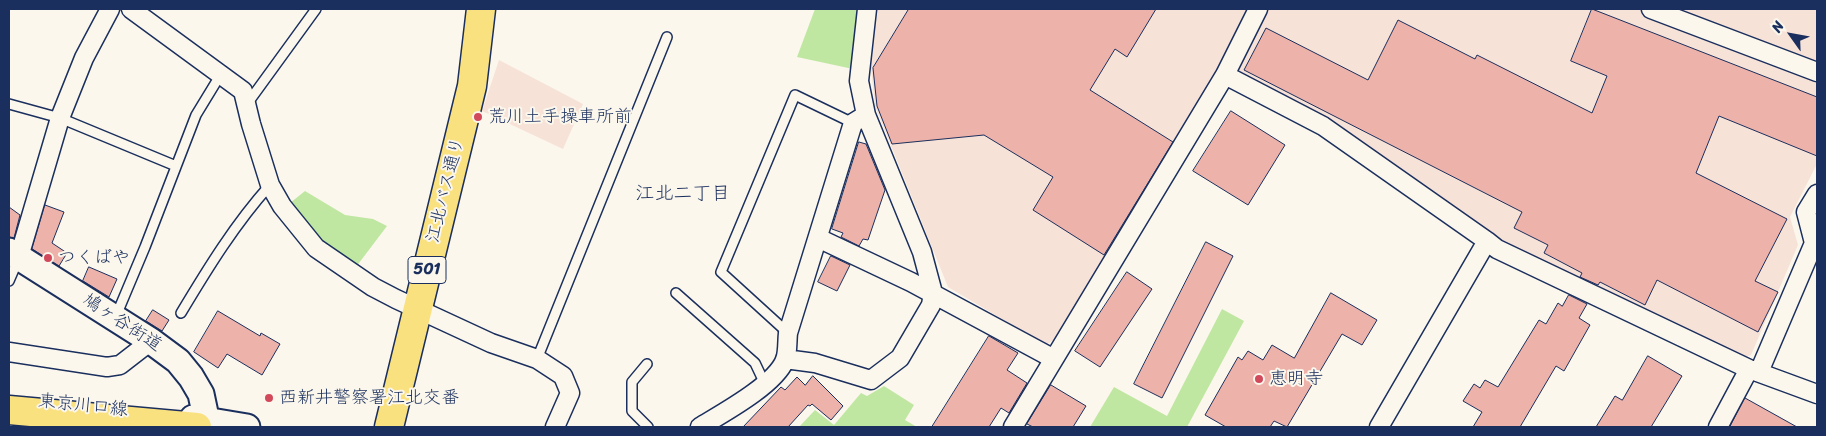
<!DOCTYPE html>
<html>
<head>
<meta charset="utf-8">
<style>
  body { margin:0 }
  #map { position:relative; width:1826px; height:436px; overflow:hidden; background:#fbf7ec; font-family:Sriracha,sans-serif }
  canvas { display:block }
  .frame { position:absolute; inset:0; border:10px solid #1b2f5e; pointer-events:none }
  .north { position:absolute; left:1766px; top:10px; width:50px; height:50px; -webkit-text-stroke:4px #fbf7ec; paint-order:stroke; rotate:302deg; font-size:14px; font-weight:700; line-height:20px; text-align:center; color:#1b2f5e }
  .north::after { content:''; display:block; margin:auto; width:18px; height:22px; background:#1b2f5e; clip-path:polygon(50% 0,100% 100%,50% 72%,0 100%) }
</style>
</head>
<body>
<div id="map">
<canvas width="1826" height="436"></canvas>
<div class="frame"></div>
<div class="north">N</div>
</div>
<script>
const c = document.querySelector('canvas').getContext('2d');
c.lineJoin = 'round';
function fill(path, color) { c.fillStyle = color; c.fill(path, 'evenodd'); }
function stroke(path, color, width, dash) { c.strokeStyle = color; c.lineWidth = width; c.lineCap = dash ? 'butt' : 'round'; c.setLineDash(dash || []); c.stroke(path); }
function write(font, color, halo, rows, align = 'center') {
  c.font = font + ' Sriracha,"Klee One",sans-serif'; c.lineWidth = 4; c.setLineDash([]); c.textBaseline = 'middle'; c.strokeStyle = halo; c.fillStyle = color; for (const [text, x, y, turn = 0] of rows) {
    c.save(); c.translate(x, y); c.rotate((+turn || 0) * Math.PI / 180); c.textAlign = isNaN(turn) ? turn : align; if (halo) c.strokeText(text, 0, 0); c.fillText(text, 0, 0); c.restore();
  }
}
fill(new Path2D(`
  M878,9H1817V164L1790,217L1798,245L1751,355L1743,358L1644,313L1501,240L1318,115L1221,65L1055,339L1046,345L948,287L875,106L871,68Z
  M499,60L583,104L563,149L482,111Z`), '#f7e2d8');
fill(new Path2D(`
  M815,9H858L853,69L797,57Z
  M305,191L345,215L373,219L387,226L356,267C328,247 310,231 290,203Z
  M1222,309L1244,321L1187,427H1090L1114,387L1167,416Z
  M884,386L914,405L905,420L917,427H799L815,410L834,425L861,393L867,396Z`), '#c0e7a2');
const building = new Path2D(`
  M909,9H1156L1127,57L1115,49L1090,90L1173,142L1104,255L1033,210L1053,177L984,135L892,144L877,106L873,68Z
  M1592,9L1817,97V156L1719,116L1696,173L1787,219L1755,281L1778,292L1758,332L1657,280L1645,305L1600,282L1598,285L1580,277L1582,273L1544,253L1548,245L1514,228L1522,212L1244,70L1266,28L1368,80L1398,20L1475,59L1477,55L1592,113L1607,76L1571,61Z
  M1231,111L1285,145L1248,205L1193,171Z
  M859,142L866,144L885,190L868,240L863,239L859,246L841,237L843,233L832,229Z
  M45,205L64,212L52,243L67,253L59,266L32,249Z
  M9,207L20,215L14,238L9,237Z
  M1206,242L1233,256L1162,398L1134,384Z
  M831,256L850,265L837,291L818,282Z
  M89,267L117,279L109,297L83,281Z
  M1127,272L1152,289L1100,367L1075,351Z
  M1331,293L1377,320L1362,345L1342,334L1287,427L1274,421L1270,427H1226L1205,415L1238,357L1242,360L1248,351L1263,360L1272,345L1294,358Z
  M1569,295L1587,304L1579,318L1590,325L1564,371L1556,366L1520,427H1473L1482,412L1463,401L1474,384L1480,388L1485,380L1498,387L1539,320L1546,324L1558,303L1562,306Z
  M153,310L169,320L162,331L146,321Z
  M218,311L260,336L261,333L280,344L262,375L227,354L218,368L194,352Z
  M989,336L1018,353L1007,370L1027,383L1009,413L1001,408L989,427H932Z
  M1648,356L1682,376L1651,427H1596L1615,396L1622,400Z
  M813,376L843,406L831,420L812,404L810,406L808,405L788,427H743L781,387L785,390L797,377L805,385Z
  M1051,385L1086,406L1073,427H1033L1027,424Z
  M1745,398L1797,427H1730Z`);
fill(building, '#edb2a9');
stroke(building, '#1b2f5e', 1);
const lane = new Path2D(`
  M9,104L60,118L176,166
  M247,104L316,9
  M9,281L18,260
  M676,293L755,363L764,382
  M181,313C208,268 235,224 270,185
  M116,316L145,247L196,115L221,74
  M788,333L721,272L795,95L853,123
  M537,359L667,37
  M647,364L632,382V411L648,427`);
const street = new Path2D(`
  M131,9L243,91L251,124L270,185L282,206L316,248L373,287L396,299L491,343L537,359L563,376L570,393L555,427
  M1651,9L1817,72
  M1225,75L1323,126L1487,241L1379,427
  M818,238L911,282L1054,359
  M1487,241L1497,249L1749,369L1817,394
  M19,257L60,118L84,58L110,9
  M9,352L107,367L120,365L151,341
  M785,359L815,363L871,380L900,358L931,305L933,293L922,252L866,115L859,81L867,9
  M1759,372L1814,243L1806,212L1817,194
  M700,427C723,413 775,385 785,360C788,352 787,341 788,333L853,123L866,115
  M1013,427L1225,75L1258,9
  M1718,427L1749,369`);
const secondary = new Path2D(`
  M9,251L151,341L178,361L191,377L201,394L208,427
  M193,418L247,427`);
const primary = new Path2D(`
  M389,427L472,86L481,9`);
const highway = new Path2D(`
  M9,410L197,427`);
stroke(lane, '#1b2f5e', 12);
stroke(street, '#1b2f5e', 21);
stroke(secondary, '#1b2f5e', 29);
stroke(primary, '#1b2f5e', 31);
stroke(highway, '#1b2f5e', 31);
stroke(lane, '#fbf7ec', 9);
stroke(street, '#fbf7ec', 18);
stroke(secondary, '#fbf7ec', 25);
stroke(primary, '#fae180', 28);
stroke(highway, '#fae180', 28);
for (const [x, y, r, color] of [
  [478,117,5,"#d1495b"],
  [48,258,5,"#d1495b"],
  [1259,379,5,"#d1495b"],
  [269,398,5,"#d1495b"]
]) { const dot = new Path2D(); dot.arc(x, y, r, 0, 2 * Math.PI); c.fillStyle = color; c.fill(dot); stroke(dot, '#fbf7ec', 2); }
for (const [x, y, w] of [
  [427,270,38]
]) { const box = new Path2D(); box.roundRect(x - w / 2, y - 13.5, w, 27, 4); c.fillStyle = '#fbf7ec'; c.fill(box); stroke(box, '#1b2f5e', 1); }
write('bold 16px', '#1b2f5e', null, [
  ["501",427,270]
]);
write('18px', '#1b2f5e', '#fbf7ec', [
  ["荒川土手操車所前",488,117],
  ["つくばや",58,258],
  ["恵明寺",1269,379],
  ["西新井警察署江北交番",279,398]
], 'left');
write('18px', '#1b2f5e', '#fbf7ec', [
  ["江北バス通り",446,190,-76],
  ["鳩ヶ谷街道",122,323,33],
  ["東京川口線",83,406,6]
]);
write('19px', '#1b2f5e', '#fbf7ec', [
  ["江北二丁目",683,194]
]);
</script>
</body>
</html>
